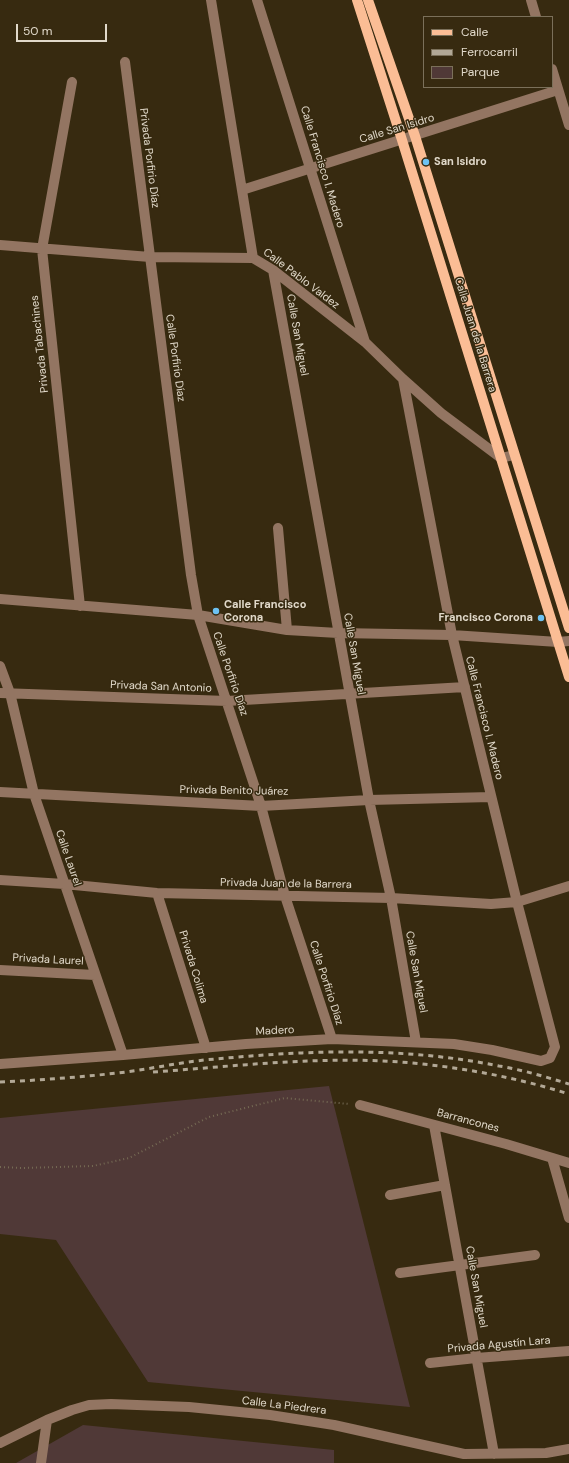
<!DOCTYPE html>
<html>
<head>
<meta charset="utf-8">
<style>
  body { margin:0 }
  #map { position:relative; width:569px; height:1463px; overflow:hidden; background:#372a10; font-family:"DM Sans",sans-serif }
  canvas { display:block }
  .legend { position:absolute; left:423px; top:16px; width:130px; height:72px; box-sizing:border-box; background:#372a10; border:1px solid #7b705a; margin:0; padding:5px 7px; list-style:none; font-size:12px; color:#e1d9ca }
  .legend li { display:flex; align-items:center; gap:8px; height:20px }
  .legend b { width:20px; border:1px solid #7b705a }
  .scale { position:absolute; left:16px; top:24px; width:91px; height:18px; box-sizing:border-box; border:2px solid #e1d9ca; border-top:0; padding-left:5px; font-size:12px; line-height:14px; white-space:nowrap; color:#e1d9ca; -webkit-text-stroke:3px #372a10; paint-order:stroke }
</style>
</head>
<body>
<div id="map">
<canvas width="569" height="1463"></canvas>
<ul class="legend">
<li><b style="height:5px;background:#fbbd95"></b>Calle</li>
<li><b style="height:5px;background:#b2a896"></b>Ferrocarril</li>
<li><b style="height:11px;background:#503937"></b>Parque</li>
</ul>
<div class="scale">50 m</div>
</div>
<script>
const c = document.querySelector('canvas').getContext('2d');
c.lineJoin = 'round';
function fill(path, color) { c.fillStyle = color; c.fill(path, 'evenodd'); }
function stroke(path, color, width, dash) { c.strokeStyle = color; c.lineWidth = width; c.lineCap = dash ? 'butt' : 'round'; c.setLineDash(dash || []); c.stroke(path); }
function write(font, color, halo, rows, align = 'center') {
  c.font = font + ' "DM Sans",sans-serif'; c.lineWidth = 3; c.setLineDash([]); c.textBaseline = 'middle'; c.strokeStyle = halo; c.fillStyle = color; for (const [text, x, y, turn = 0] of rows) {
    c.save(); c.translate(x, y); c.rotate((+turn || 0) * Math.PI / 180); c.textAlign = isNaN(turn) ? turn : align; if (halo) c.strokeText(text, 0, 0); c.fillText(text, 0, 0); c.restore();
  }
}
fill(new Path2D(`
  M329,1086L410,1407L148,1382L56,1240L0,1234V1118Z
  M83,1425L334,1450V1463H16Z`), '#503937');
stroke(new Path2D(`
  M0,1167L22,1168L93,1166L129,1158L209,1117L285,1098L349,1104`), '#756a54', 2, [1, 3]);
stroke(new Path2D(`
  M211,0L253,258
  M257,0L365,342
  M531,0L536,17
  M125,62L191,575L198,615L261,806L285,896L332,1039
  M552,69L569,125
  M72,82L42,249L80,606
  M242,190L558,90
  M0,245L150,257L253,258L273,270L365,342L403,379L441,413L501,458L514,455
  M273,270L369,800L391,898L416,1042
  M278,528L287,630
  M0,599L198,615L287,630L338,633L452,635L558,642L569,641
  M0,666L10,693L34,794L123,1055
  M0,693L227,701L465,687
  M0,792L261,806L369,800L491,797
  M0,880L64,884L157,893L391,898L491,904L517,902L569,886
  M157,893L206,1048
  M0,970L95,975
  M0,1064L123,1055L246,1044L332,1039L454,1044L492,1050L541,1061L550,1058L555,1047L517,902L452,635L403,379
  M360,1105L506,1144L569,1163
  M434,1125L494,1454
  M552,1158L569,1218
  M390,1195L445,1185
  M400,1273L535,1255
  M430,1363L476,1358L569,1351
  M0,1443L47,1420L72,1410L89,1405L111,1404L189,1407L270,1415L334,1425L464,1454L546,1453L569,1449
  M41,1463L47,1420`), '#937562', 10);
stroke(new Path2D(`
  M357,0L402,140L569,677
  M368,0L415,136L569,628`), '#fbbd95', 10);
stroke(new Path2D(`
  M153,1072C239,1066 326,1055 412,1063C466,1068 518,1078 569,1094
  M0,1082C42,1080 84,1077 126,1072C156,1068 186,1061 216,1059C310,1050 406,1047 499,1066C523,1070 546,1077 569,1084`), '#b2a896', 3, [5, 5]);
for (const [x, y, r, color] of [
  [426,162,4,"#6dc2f3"],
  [216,611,4,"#6dc2f3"],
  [541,618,4,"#6dc2f3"]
]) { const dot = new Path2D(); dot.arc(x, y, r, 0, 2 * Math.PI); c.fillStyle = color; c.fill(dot); stroke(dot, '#372a10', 1.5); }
write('11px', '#e1d9ca', '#372a10', [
  ["Calle San Isidro",397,129,-17],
  ["Privada Porfirio Díaz",149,158,83],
  ["Calle Francisco I. Madero",322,167,73],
  ["Calle Pablo Valdez",301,279,37],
  ["Calle San Miguel",297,335,80],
  ["Calle Juan de la Barrera",475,335,73],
  ["Privada Tabachines",40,344,-96],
  ["Calle Porfirio Díaz",175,358,82],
  ["Calle San Miguel",354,654,80],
  ["Calle Porfirio Díaz",230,674,71],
  ["Privada San Antonio",161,687,2],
  ["Calle Francisco I. Madero",484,718,76],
  ["Privada Benito Juárez",234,791,1],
  ["Calle Laurel",68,858,71],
  ["Privada Juan de la Barrera",286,884,1],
  ["Privada Laurel",48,960,3],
  ["Privada Colima",193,967,73],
  ["Calle San Miguel",416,972,80],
  ["Calle Porfirio Díaz",326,983,72],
  ["Madero",275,1031,-3],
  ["Barrancones",468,1121,15],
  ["Calle San Miguel",476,1287,80],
  ["Privada Agustín Lara",499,1345,-5],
  ["Calle La Piedrera",284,1406,7]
]);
write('bold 11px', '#e1d9ca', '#372a10', [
  ["San Isidro",434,162],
  ["Calle Francisco",224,605],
  ["Corona",224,618],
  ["Francisco Corona",533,618,"right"]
], 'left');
</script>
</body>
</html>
